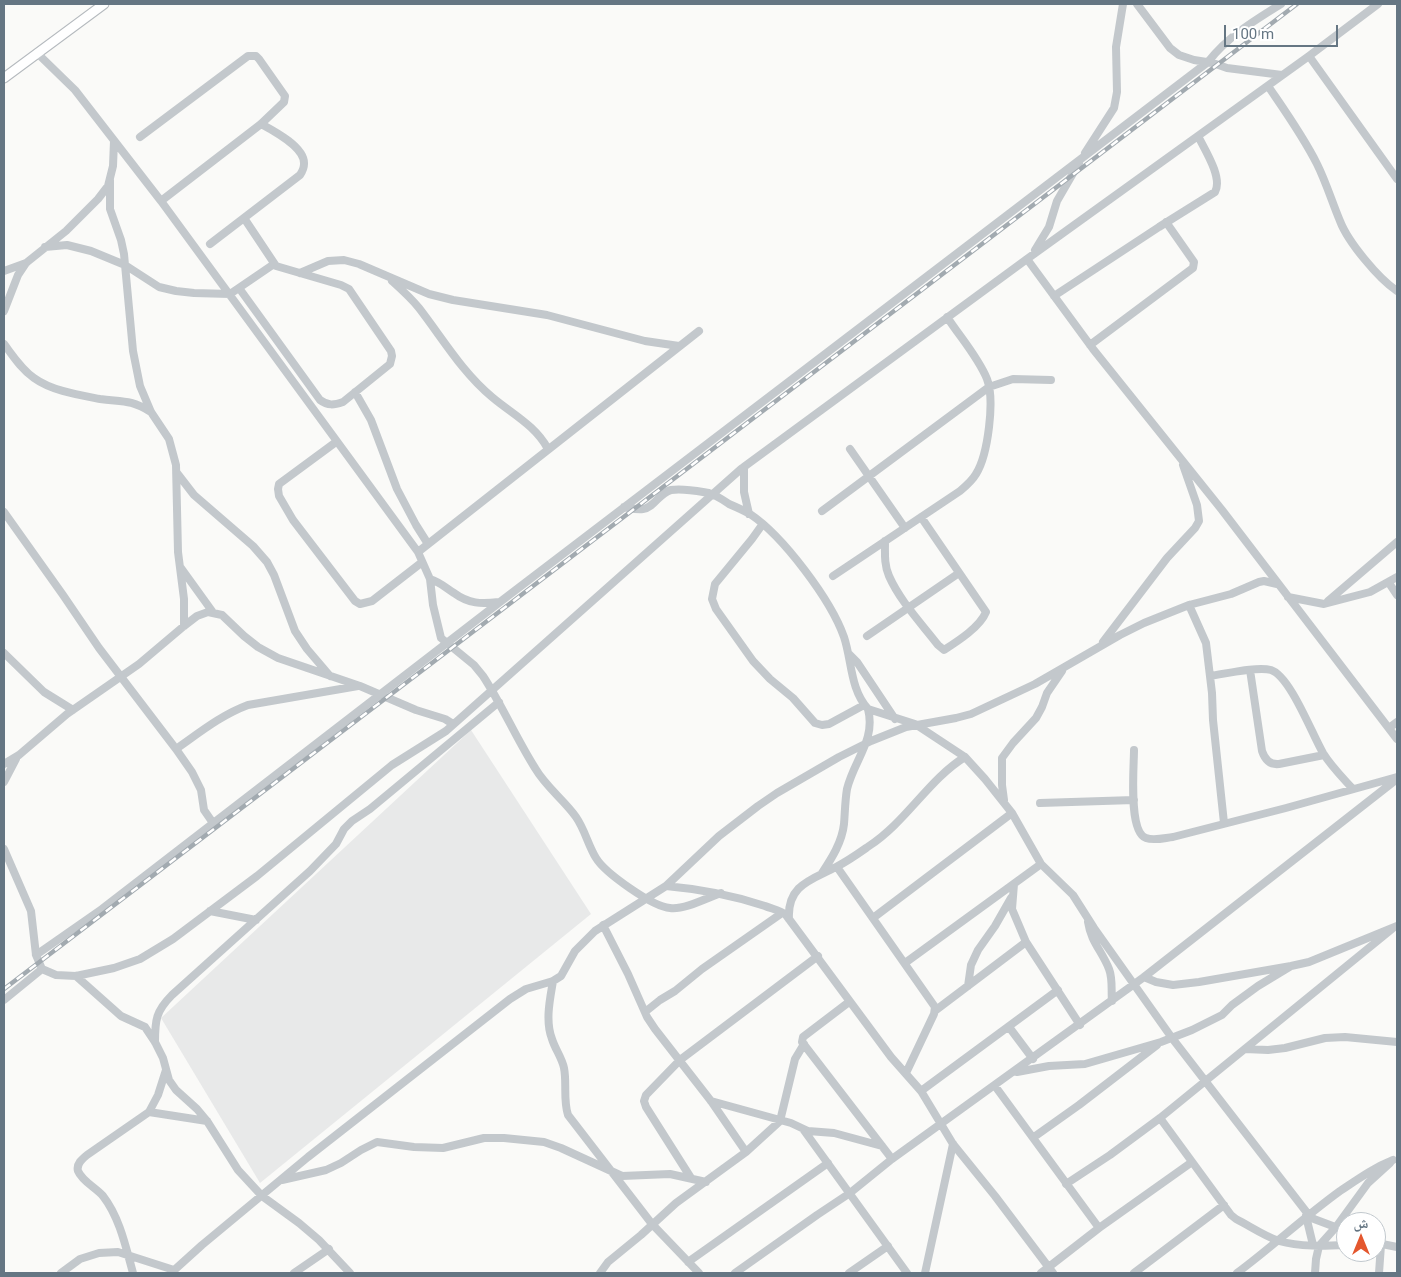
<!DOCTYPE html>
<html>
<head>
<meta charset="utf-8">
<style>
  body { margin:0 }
  #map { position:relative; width:1401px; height:1277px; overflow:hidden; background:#fafaf8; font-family:Roboto,"Noto Naskh Arabic",sans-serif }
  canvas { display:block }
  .frame { position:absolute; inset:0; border:5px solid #657683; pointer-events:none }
  .north { position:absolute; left:1336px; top:1212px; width:50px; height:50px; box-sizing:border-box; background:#fff; border:1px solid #c1c8cd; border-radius:50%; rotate:0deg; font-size:14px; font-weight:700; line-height:20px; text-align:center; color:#657683 }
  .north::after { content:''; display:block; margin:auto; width:18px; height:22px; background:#e4572e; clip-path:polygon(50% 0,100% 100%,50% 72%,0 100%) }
  .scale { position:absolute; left:1224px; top:25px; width:114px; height:22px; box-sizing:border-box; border:2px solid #657683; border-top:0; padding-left:6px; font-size:15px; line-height:18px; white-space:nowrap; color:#657683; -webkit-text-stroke:4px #fff; paint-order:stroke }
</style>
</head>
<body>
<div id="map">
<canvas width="1401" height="1277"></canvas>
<div class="frame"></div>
<div class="north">ش</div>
<div class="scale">100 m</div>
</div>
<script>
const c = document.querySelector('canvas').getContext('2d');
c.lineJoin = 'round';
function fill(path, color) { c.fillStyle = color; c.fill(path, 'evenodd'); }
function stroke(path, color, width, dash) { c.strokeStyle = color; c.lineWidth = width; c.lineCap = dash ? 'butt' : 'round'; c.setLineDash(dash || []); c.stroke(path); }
fill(new Path2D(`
  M471,730L591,914L260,1183L161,1018Z`), '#e8e9e9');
const major = new Path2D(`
  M4,78L104,4`);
stroke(major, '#b5babe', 11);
stroke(new Path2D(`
  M1137,4L1170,48L1179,55L1194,60L1213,63L1227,68L1282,75
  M37,53L75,90L161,201L418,552L430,579L433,605L441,638L474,665L483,676C502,705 516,738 535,768C546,787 564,800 576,817C585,830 588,845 596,858C605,873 653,907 670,908C684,910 707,898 721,893
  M1309,56L1397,179
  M1268,86C1285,111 1303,136 1317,164C1326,182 1332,202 1340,221C1348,242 1378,278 1397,291
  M140,137L248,56H256L259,59L285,96L284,102L261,124L161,201
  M1085,153L1114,108L1117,92L1116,47L1123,4
  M110,180V209L121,240L124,254L133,351L140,386L151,412L169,439L176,465L178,552L184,599V626
  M210,244L300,175C302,172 304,168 304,164C305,147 274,131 261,124
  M45,247L67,245L91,251L125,265L159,287L176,291L194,293L230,294L274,264
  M1035,250L1049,227L1057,201L1079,163
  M1027,259L1093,349L1222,510L1397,739
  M4,271L26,263
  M300,273L328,261L344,260L359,264L429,294L453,300L547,315L645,341L679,346
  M392,281C402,290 411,298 419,308C443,339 462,372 492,397C512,414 535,425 548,449
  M239,288L320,400C328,406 334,405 343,402L390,364L392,356L391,351L349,289L341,285L276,266L244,218
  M1054,296L1159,227L1215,192C1223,178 1205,150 1198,136
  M4,311L18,275L26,263L66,231L98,199L108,186L113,166L114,141
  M4,344C13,356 21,369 34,378C52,391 79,395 100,399C122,402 130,399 151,412
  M1090,345L1193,268L1194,262L1166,222
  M355,392L371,420L397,489L416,525L428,544
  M336,442L279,484L278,489L279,496L293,520L355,601L360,604L372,601L421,563
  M850,449L905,528
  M744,467V492L749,514
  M177,473L194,495L253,546L267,562L274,575L295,631L307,649L330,676
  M624,507C630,508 637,510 643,509C655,507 659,493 671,490C683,488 697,491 709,493C716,495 723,500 729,504C736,507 743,510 750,514C783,536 831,600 844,637C852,661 850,689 868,709L915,724L965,757L985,779L1012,813L1041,864L1073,895L1094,928L1172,1038L1308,1214L1314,1219L1346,1231
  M822,511L989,387L1013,379L1051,380
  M4,512L63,595L99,648L176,749L192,772L201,790L204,810L213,823
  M762,525L752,539L715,584L712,599L716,609L753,661L770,679L793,698L815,723L822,725L829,724L864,705
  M885,541C885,553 884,565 889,576C900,601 921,623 938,645L944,650C958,641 980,627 986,612L921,517
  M418,552L699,331
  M181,568L212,611
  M833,576L960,491C966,486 972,481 976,474C988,455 995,400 987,379C978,357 960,337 947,317
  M430,579C440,582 446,588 454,593C469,604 481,604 499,602
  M1389,583L1397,595
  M1288,597L1324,604L1370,592L1397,577
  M1328,601L1397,542
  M1189,605L1206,643L1212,693L1213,720L1224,823
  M867,636L959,573
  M1103,642L1167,558L1195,528L1199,521L1197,505L1183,465
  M4,653L44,692L73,710
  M849,654L857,662L895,719
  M1250,670L1262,751C1265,760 1270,765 1279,764L1324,755
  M1210,676C1225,674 1257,666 1271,670C1290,676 1312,734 1323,753C1331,766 1342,777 1352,788
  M1389,728L1397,722
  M176,749C199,733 221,715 248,705L358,686
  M1134,750C1134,767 1128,832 1146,838C1154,841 1164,838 1173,837L1286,808L1397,777
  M4,764L19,755L67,714L139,664L184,626L197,616L208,612L222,615L244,636L258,647L278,658L360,686L416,710L445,719L453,724
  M4,782L16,759
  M1004,800L1002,785V758L1013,743L1036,718L1042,707L1047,693L1062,671
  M1040,803L1134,800
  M4,849L31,911L36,955L42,969
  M837,867L935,1007L934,1014L906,1073
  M822,873C832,858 842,842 844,824C845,812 845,801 847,789C854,760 876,740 868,709
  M1014,884L1012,909L1026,942L1080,1025
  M666,886C700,889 732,895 765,906C772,909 780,910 786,915L891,1057L921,1091L953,1144L995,1196L1053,1273
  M210,911L256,920
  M873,918L1012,813
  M789,919C787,885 811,880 836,867C848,861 859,853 869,846C906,822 929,779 965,757
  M1088,922C1091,942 1102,951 1109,969C1113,979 1111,991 1112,1001
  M603,925L628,974L647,1017L655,1029L711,1101L746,1152
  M36,955L102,909L500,602L1208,62C1227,37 1255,20 1281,4
  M905,963L1041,864
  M76,976L121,1016L145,1027L155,1042L163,1058L169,1080L176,1090L197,1109L207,1121L238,1170L262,1196L299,1223L319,1240L350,1273
  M1144,977L1156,982L1173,985L1199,982L1291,966L1309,962L1397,926
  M553,981C550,999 545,1021 552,1039C555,1049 562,1058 564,1068C567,1083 563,1100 568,1115L652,1224L699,1273
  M968,986L971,965L978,950L995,926L1011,898
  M4,1000L42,969L56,975L76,976L114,968L140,959L173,939L257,876L392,765L446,731L741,469L1027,259L1309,56L1378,4
  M849,1002L803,1037L802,1042L892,1159
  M936,1010L1026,942
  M645,1012L660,1000L675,991L702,969L782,913
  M1009,1027L1033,1059
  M155,1042C155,1020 156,1011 172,995L310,871L336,844L344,829L352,821L370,809L499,702
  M1245,1049L1268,1050L1285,1048L1325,1038L1345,1037L1397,1042
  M1017,1072L1049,1066L1085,1064L1161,1042L1192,1030L1222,1015L1232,1005L1258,986L1291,966
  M995,1086L1099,1228
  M921,1091L1058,990
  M711,1101L791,1123L808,1131L834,1133L882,1146
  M149,1112L207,1121
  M1160,1118L1231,1215L1236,1219C1250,1226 1264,1236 1279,1241C1300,1247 1324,1246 1346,1245
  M803,1129L907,1273
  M1034,1137L1079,1105L1157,1045
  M691,1178L646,1107L644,1101L646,1095L680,1060L818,956
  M282,1180L326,1170L341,1163L361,1150L377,1142L414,1147L443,1148L484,1138H504L544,1142L561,1148L622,1176L670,1174L706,1182
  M1066,1184L1110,1155L1160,1118L1392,929
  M1306,1216L1313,1245
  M1377,1243L1397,1247
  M1376,1245H1381L1379,1273
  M688,1262L828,1163
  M61,1273L80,1259L99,1253L118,1252L174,1270
  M133,1273C126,1248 120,1218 103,1196C96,1188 82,1181 78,1171C76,1164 82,1159 87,1155L149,1112L158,1095L166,1070
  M171,1273L202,1245L308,1157L510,999L526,989L553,981L561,976L575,951L595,931L666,886L719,836L758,806L777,793L839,757L871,741L906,727L956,718L971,714L1035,684L1120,635L1144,623L1189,605L1231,594L1259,582L1264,581L1277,584
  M294,1273L329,1249
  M600,1273L608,1262L641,1235L676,1203L746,1152L780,1121L795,1059L804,1044
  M735,1273L817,1215L850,1193L892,1159L1144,977L1397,779
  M849,1273L888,1246
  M925,1273L953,1144
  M1041,1273L1099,1228L1192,1162
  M1134,1273L1224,1205
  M1237,1273C1272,1247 1304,1217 1340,1191C1358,1179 1373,1168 1393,1160
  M1315,1273L1316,1259L1319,1246L1336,1227L1368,1183L1390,1163`), '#c3c8cc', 8);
stroke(major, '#fff', 9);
const rail = new Path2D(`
  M4,989L1297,4`);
stroke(rail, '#a2aab0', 4.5);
stroke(rail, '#fff', 2.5, [8]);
</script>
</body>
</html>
